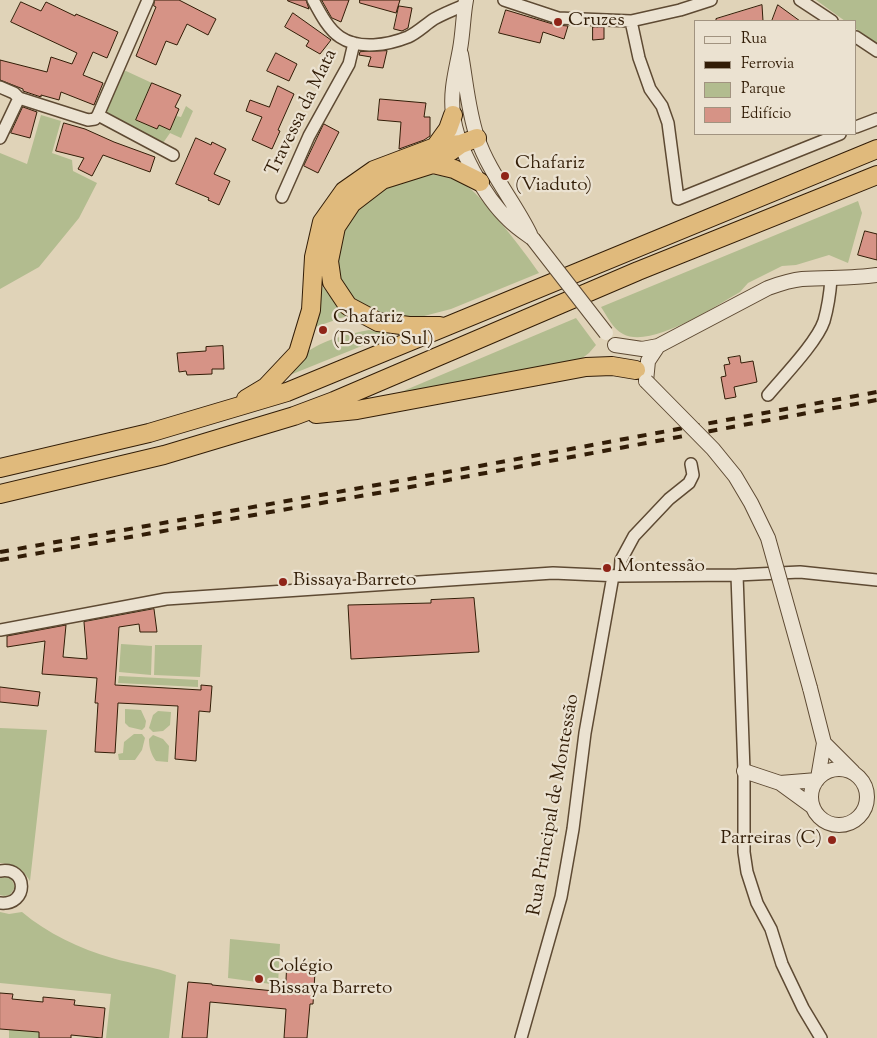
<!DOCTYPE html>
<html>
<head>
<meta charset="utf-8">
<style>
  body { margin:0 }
  #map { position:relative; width:877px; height:1038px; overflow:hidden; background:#e0d3b8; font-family:"Sorts Mill Goudy",serif }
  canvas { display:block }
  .legend { position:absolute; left:694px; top:20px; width:162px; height:115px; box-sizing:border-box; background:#ebe2d1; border:1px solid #a19380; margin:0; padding:6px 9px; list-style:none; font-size:15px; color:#321d07 }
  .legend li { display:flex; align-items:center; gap:10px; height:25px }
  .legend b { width:25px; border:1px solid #a19380 }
</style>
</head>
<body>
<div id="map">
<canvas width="877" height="1038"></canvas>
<ul class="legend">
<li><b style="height:6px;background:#ebe2d1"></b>Rua</li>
<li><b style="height:6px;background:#321d07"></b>Ferrovia</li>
<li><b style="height:14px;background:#b2bc8f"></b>Parque</li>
<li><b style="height:14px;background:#d69386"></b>Edifício</li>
</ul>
</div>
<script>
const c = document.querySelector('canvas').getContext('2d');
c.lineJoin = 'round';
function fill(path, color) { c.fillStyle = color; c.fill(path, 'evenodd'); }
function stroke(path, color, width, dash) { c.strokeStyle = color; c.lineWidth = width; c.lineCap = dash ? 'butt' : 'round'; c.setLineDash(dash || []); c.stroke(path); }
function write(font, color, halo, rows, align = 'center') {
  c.font = font + ' "Sorts Mill Goudy",serif'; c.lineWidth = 4.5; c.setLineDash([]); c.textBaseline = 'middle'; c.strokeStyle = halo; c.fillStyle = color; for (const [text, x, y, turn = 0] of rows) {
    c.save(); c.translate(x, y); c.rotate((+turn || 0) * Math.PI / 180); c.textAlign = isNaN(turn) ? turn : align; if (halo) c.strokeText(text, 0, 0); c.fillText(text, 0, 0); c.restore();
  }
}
fill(new Path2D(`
  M816,0H877V44L856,29V21H845Z
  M126,71L152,83L136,120L157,129L159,125L170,130L176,116L181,117L186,106L193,111L181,138L170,133L163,143L105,111L122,72Z
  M41,115L61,121L52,153L72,160L73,171L97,183L79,218L39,267L0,289V153L27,164Z
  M430,174C440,176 451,177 460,182C476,190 484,204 496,217C511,235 525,253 539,273L451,309L405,321L389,318L353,298L339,280L336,269L340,237L357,208L373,191Z
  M858,201L862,213L848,263L829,255L796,265L782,266L748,283L740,292C716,306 651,349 623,334C613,329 607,316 601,307Z
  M321,285L347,316L315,327L320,286Z
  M576,318L596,345L589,353L577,362L389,397Z
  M369,330L385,333L389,335L285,377C292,369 298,360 306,353C322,340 349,334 369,330Z
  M121,644L152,646L151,675L119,672Z
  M155,645H202L200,677L154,675Z
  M119,676L198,680V687L118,683Z
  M125,709L141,710L146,721L145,727L142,730L129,727L125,723Z
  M158,711L171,712L170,725L163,731L153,732L149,728L153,715Z
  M0,728L47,730L30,881C23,869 14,864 0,863Z
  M134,734H142L145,738L142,750L135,760H119L118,754L123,753L124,742Z
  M153,735L163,739L169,746L168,762L156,761C151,754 149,748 149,739Z
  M4,877L11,878L15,887L10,895L4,896L0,895V878Z
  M0,912L9,914L22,912C47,933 80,949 112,958C133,964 155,967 176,975L169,1038H106L111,994L0,983Z
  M230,939L280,944L278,985L228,978Z
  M9,1029L39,1032V1038H9Z`), '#b2bc8f');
const building = new Path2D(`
  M155,0H179L216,19L208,35L187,24L177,45L166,41L156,65L136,56L156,7L154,6Z
  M288,0H306L309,9L288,1Z
  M322,0H349L341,22L332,18Z
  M360,0H400L396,13L360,3Z
  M21,2L41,11L46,2L75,16L76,14L118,32L107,58L93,52L83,75L103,83L94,105L61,92L59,100L41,95V97L23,91V89L0,80V60L47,72L51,57L72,64L77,53L11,22Z
  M762,5L763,21H716V19Z
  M778,5L800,21H772Z
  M399,6L412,8L408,28L402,31L394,29Z
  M506,10L556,25L568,26L564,39L543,32L540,43L499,33Z
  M293,13L331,40L320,54L306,46L309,41L285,27Z
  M593,27H604V39L593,40Z
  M387,51L383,68L368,66L371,57L359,55L360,52Z
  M276,53L297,64L289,81L267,71Z
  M152,83L181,95L175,107L179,109L170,130L159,125L157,129L136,120Z
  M278,86L294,94L278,130L280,131L272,149L252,140L262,117L246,111L250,100L269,107Z
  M380,99L426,103L424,117H430V136L424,140L399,149L401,122L378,120Z
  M23,107L37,112L30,138L11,133Z
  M64,123L85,129L114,142L155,157L150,172L103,155L92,176L78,169L84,158L56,151Z
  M324,124L339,132L318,173L304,166Z
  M196,138L211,145L212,142L226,149L214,174L230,181L219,205L208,200L209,198L176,184Z
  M865,231L877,234V260L858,255Z
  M223,346L224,369H212V374L187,375L186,371L179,372L177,353L206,351V347Z
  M740,356L741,363L753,361L757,382L734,387L736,397L725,399L721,377L726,376L724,365L730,364L728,358Z
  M474,598L479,652L351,659L348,605L431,603V600Z
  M154,609L157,632H140L139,624L119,627L115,685L201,690V685L212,686L210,712L199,711L196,761L175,759L178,706L118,703L115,753L95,752L98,703H95L97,678L42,674L45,641L7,647V636L66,625L63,657L87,659L84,622Z
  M0,687L40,692L38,706L0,702Z
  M287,968L315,972L313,1004H310L307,1038H284L286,1009L210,1002L207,1038H182L188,982L212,984V985L285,992Z
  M0,993L13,994L12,999L43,1002V997L75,1000L74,1005L105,1008L102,1038L71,1035V1038H39V1032L0,1029Z`);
fill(building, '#d69386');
stroke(building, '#321d07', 1);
const minor = new Path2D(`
  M313,0C320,13 328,29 340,37C359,50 388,45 408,37C417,33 425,25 434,19C443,14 455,9 465,5
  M504,0L558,18L631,21L680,10L711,0
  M800,0L832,21
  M631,21L639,58L650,89L662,106L668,123L678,199L840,134
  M856,37L877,51
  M0,87L14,93L19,98L88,120L95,119L98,115L173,155
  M98,115L148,0
  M856,127L877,119
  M0,138L19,98
  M282,197L309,136L349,64L354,43
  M768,395C783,377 817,342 824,321C828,307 830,293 831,279
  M737,575L744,771V852L747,872L757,903L771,929L782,964L803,1008L821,1038
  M620,576L621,560L634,536L669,499L689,483L693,475L691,464
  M0,630L166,599L553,573L620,576L737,575L800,572L877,580
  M0,871C28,866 29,906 0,903
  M521,1038L561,897L573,829L585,733L613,576`);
const tertiary = new Path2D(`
  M466,0C463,16 463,33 460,49C456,71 450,91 453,114C456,146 485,198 509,220C516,227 525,233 533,239
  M461,54C466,82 468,110 477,137C489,173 514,201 530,234
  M615,345L642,349L658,346L768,288C779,284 790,280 802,279C827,277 852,279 877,275
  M646,381L648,361L658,346
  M810,688L824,743L818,778
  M824,743L853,772
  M811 797a28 28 0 1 1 56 0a28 28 0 1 1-56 0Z
  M744,771L780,783L813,807
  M780,783L817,780`);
const trunk = new Path2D(`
  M435,147L448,129L453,115
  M433,164L454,169L480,182
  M440,326H409L378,322L348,306L332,282L329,261L336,227L352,203L382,180L433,164L461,144L477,138
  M246,399L266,387L298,353L311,310L314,257L322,222L344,191L374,170L435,147L461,144
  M316,414L357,410L586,367L612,366L636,370
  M0,468L149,433L287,392L877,149
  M0,494L164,455L294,416L334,401L638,271L877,175`);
stroke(minor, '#5e4a33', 14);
stroke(tertiary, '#5e4a33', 16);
stroke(trunk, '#321d07', 20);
stroke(minor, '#ebe2d1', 11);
stroke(tertiary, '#ebe2d1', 14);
stroke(trunk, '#e0ba7c', 18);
stroke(new Path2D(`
  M0,552L388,483L877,392
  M0,560L389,491L877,400`), '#321d07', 4, [9, 9]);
const tertiaryBridge = new Path2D(`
  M533,239L606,333
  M646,381L713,449L735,476L751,503L768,538L810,688`);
stroke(tertiaryBridge, '#5e4a33', 16, []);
stroke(tertiaryBridge, '#ebe2d1', 14);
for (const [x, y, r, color] of [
  [558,22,5,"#8f2418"],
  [505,176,5,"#8f2418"],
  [323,330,5,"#8f2418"],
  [607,568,5,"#8f2418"],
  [283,582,5,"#8f2418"],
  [832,840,5,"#8f2418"],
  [259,979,5,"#8f2418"]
]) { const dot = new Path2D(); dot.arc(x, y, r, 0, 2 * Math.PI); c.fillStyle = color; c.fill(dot); stroke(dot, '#ebe2d1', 2); }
write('19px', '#321d07', '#ebe2d1', [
  ["Cruzes",568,22],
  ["Chafariz",515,165],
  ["(Viaduto)",515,187],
  ["Chafariz",333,319],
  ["(Desvio Sul)",333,341],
  ["Montessão",617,568],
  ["Bissaya Barreto",293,582],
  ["Parreiras (C)",822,840,"right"],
  ["Colégio",269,968],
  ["Bissaya Barreto",269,990]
], 'left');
write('19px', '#321d07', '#ebe2d1', [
  ["Travessa da Mata",303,113,-64],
  ["Rua Principal de Montessão",555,805,-80]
]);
</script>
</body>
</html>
